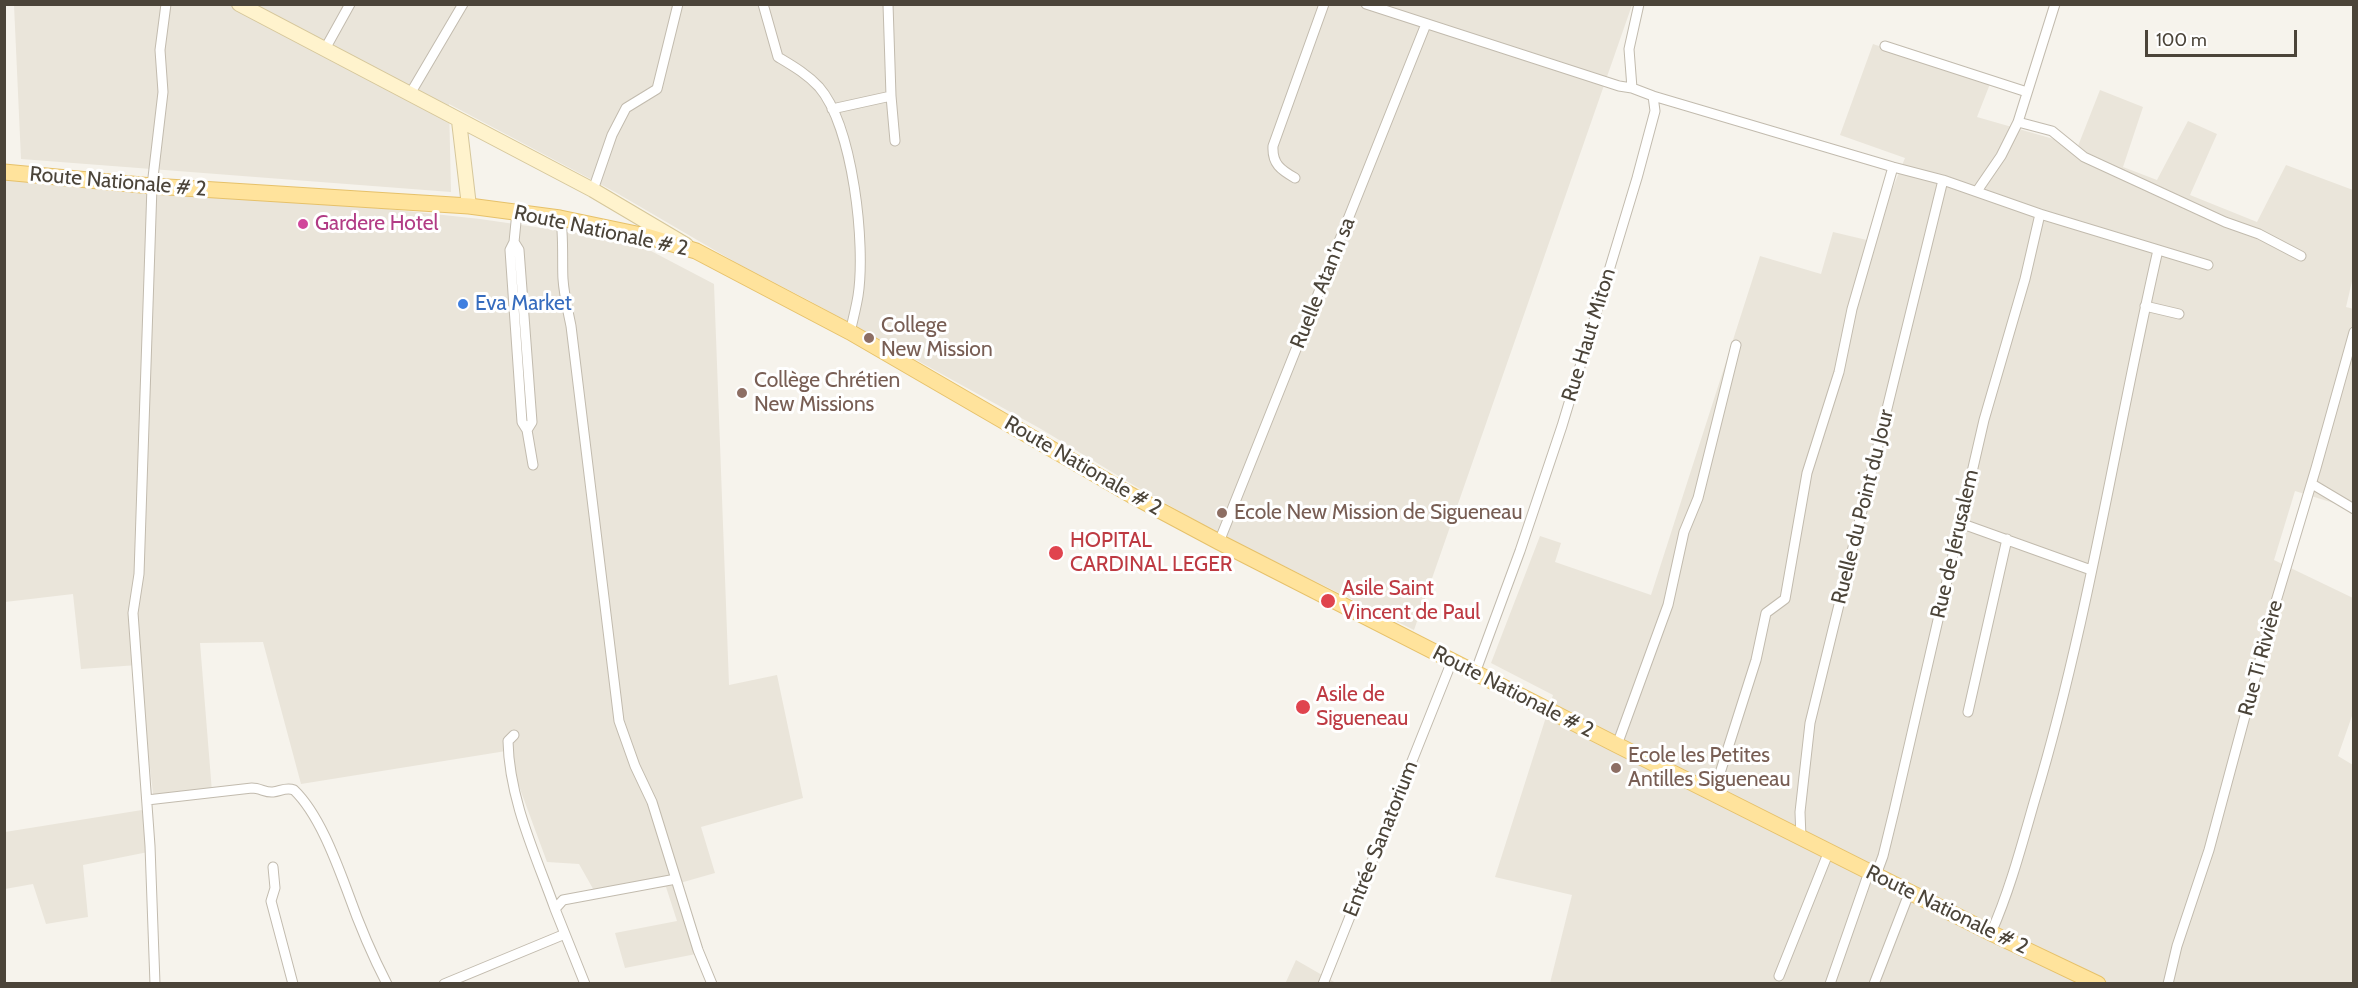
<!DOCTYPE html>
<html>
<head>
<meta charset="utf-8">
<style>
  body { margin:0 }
  #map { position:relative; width:2358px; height:988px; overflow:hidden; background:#f6f3ec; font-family:Cabin,sans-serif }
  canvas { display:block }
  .frame { position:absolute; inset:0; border:6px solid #4b4439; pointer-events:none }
  .scale { position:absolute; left:2145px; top:30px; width:152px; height:27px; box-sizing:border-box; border:3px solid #4b4439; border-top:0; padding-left:8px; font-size:18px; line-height:21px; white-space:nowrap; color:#4b4439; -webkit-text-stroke:4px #fff; paint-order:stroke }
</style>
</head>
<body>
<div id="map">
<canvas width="2358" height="988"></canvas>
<div class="frame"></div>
<div class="scale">100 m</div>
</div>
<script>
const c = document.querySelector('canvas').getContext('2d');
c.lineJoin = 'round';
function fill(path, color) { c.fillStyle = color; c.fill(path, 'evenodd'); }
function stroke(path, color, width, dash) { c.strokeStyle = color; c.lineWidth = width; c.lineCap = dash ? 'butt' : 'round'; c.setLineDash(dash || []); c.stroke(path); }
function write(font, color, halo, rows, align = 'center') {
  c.font = font + ' Cabin,sans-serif'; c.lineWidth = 6; c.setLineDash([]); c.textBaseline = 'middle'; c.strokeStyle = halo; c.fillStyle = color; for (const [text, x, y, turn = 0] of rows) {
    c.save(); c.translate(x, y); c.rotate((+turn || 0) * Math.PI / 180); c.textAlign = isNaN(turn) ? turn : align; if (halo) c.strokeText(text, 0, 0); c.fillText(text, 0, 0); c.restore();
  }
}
fill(new Path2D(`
  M14,5H1632L1414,630L1225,537L1135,486L1041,429L808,300L740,265L615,192L449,104L451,192L21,159Z
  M1873,44L1990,84L1977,117L2078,146L2100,90L2143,107L2123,167L2157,180L2188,121L2217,134L2190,195L2257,222L2286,165L2353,190V277L2346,307L2354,309L2353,509L2295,491L2274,560L2353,598V713L2338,756L2353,765V983H1550L1572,895L1495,877L1553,695L1491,663L1540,536L1561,543L1555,562L1651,595L1760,256L1821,274L1833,232L1871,241L1905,158L1840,135Z
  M4,167L480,219L632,241L714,284L729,685L777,675L803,798L701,827L715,873L680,883L696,954L625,968L615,933L677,921L666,887L596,894L579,864L547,862L506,751L301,784L263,642L200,643L212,792L154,802L138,665L81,669L73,594L5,602Z
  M142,810L148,852L83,865L88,917L46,924L33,884L5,889V832Z
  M1296,960L1336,983L1285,984Z`), '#eae5da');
const minor = new Path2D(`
  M763,4L778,57C793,66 807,74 819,87C853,126 866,245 858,296C856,308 853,320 850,332
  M888,4L891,96L895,141
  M1366,4L1619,86L1632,88
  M1885,46L2027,92
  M325,49L350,4
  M410,94L463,4
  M1653,96L1893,167L1943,180L2040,214L2208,265
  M832,109L891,96
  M2018,122L2052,131L2084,157L2225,222L2259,234L2301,256
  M1295,178C1281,170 1272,164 1273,146L1324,4
  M593,190L612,135L626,108L657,89L678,4
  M1977,191L2001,156L2018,122L2055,4
  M517,212L514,242L510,250L522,422L527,430L533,465
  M560,218C564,227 562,266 563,279C564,295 568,311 571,326L619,721L635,766L652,802L698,950L712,984
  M514,242L519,250L532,422L527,430
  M2145,306L2179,314
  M2312,484L2354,509
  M1960,523L2091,570
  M1219,542L1426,24
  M1475,673L1520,551L1562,426L1637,178L1655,111L1653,96L1632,88L1629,49L1639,4
  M1968,712L2007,539
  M514,735L508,741C509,799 536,856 555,909
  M1617,745L1668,605L1684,532L1698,498L1736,345
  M1714,792L1756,660L1766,613L1785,599L1807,473L1839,372L1852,309L1893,167
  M147,800L252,788C260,788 266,793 273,792C281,791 286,787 294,790C319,814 336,861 348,893C359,924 372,955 387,984
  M1801,838L1800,812L1810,723L1943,180
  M273,867L275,888L271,901L293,984
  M1876,875L1883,856L1894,811L1984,420L2025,279L2040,214
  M1991,933C2010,890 2022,844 2035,799C2089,620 2116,433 2158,250
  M1779,976L1829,851
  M155,984L150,846L133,613L139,574L152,186L163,92L160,50L166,4
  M444,984L565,934
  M585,984L555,909L563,900L676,879
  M1323,984L1452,661
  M1830,984L1869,872
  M1874,984L1910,891
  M2168,984L2177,946L2209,850L2274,608L2316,468L2354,332`);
const secondary = new Path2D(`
  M239,4L593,190L686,245
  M459,121L469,206`);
const primary = new Path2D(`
  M4,172L152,186L469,206L560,218L646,236L696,251L850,332L1131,495L1219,542L1617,745L1991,933L2098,984`);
stroke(minor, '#c2bbae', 11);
stroke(secondary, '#d6c79b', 16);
stroke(primary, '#e6c16a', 17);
stroke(minor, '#fff', 9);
stroke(secondary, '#fff3cd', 14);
stroke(primary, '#ffe39c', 15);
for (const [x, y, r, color] of [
  [303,224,6,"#d1479c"],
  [463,304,6,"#3f7fe0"],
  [869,338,6,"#8d6e63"],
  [742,393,6,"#8d6e63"],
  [1222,513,6,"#8d6e63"],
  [1056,553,8,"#e0444e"],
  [1328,601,8,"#e0444e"],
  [1303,707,8,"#e0444e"],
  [1616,768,6,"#8d6e63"]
]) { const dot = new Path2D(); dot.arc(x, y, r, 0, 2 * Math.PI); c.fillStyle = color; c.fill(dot); stroke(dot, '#fff', 2); }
write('21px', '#4b4439', '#fff', [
  ["Route Nationale # 2",118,182,5],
  ["Route Nationale # 2",601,231,12],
  ["Ruelle Atan'n sa",1323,283,-68],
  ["Rue Haut Miton",1589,335,-73],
  ["Route Nationale # 2",1083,466,30],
  ["Ruelle du Point du Jour",1863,507,-76],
  ["Rue de Jérusalem",1955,544,-77],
  ["Rue Ti Rivière",2261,658,-75],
  ["Route Nationale # 2",1513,692,27],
  ["Entrée Sanatorium",1381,839,-68],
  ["Route Nationale # 2",1947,910,26]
]);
write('21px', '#b23c85', '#fff', [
  ["Gardere Hotel",315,224]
], 'left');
write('21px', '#366cbe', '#fff', [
  ["Eva Market",475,304]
], 'left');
write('21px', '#785e54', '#fff', [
  ["College",881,326],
  ["New Mission",881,350],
  ["Collège Chrétien",754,381],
  ["New Missions",754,405],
  ["Ecole New Mission de Sigueneau",1234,513],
  ["Ecole les Petites",1628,756],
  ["Antilles Sigueneau",1628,780]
], 'left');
write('21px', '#be3a42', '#fff', [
  ["HOPITAL",1070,541],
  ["CARDINAL LEGER",1070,565],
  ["Asile Saint",1342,589],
  ["Vincent de Paul",1342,613],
  ["Asile de",1316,695],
  ["Sigueneau",1316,719]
], 'left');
</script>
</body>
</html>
